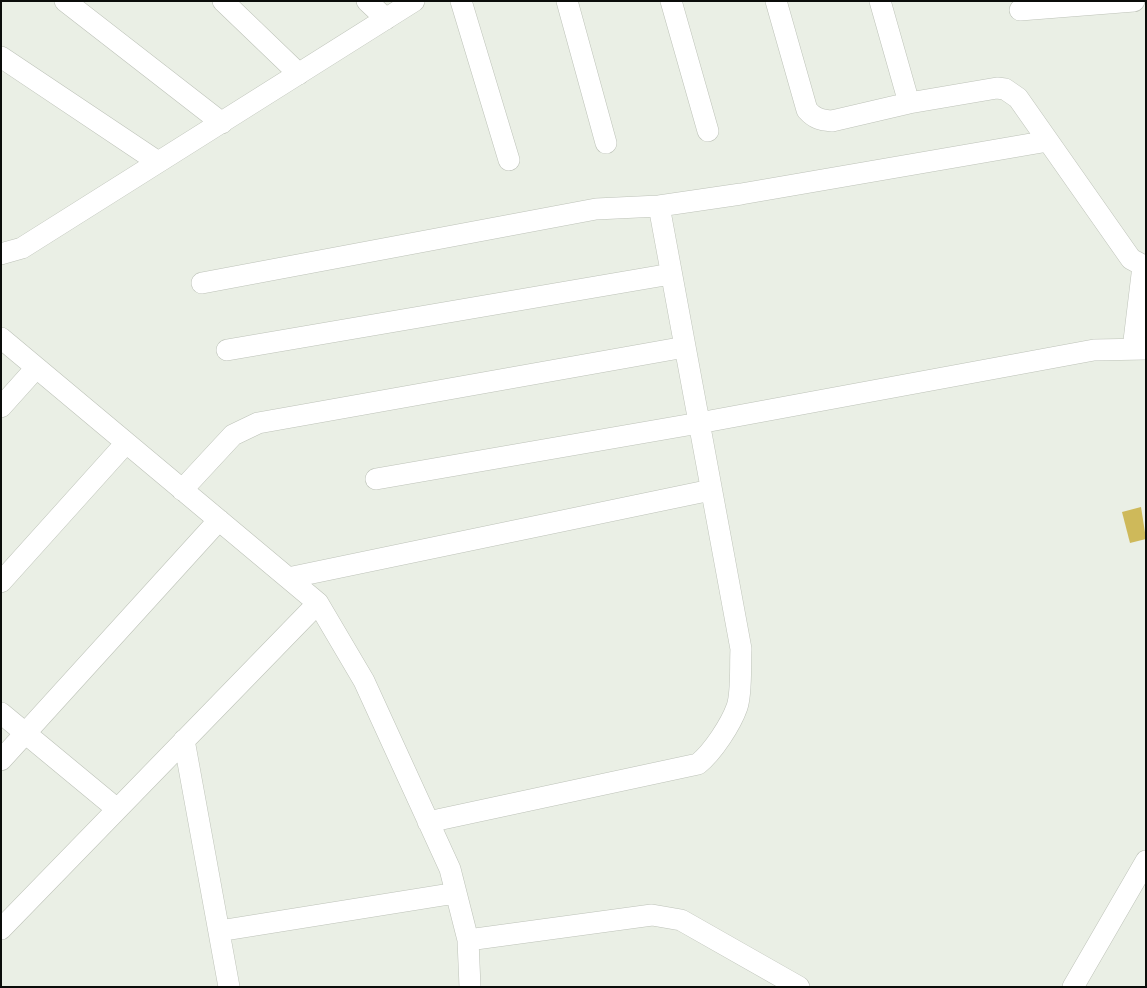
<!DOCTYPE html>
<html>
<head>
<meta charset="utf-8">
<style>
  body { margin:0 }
  #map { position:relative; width:1147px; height:988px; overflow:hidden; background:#eaefe5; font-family:"Noto Serif",serif }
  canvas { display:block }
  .frame { position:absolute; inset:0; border:2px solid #0b0d0a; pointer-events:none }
</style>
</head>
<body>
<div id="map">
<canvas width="1147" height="988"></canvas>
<div class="frame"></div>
</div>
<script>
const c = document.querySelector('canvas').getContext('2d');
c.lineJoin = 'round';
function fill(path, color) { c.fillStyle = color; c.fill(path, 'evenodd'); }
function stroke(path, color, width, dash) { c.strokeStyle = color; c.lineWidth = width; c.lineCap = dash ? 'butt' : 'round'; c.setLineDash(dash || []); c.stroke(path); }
fill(new Path2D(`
  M1141,507L1146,539L1130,543L1122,512Z`), '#ceb95a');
const minor = new Path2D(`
  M65,1L222,123
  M223,1L299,74
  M367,1L386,19
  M461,1L509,160
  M567,1L606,143
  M671,1L708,131
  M776,1L807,110C815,119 821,120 832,121L909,103L997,88L1005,89L1018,98L1131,259L1146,267
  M880,1L909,103
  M1020,10L1134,1
  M1,57L158,162
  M1,254L22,248L414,1
  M202,283L596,209L659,206L741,194L1048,141
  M1,338L318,603L364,681L450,869L468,940L470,987
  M1133,349L1143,266
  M227,350L671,274
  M1,407L36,368
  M376,479L699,423L1094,350L1146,349
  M182,490L233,435L258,423L685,347
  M288,578L711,490
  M1,582L126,443
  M1,713L117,809
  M184,740L229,987
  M1,760L219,520
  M428,822L698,764C713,752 731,724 737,707C742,693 740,664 741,649L659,206
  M1,929L318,603
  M219,931L456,893
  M468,940L652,915L681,920L799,987
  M1073,987L1146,861`);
stroke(minor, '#bdc2b8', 22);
stroke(minor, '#fff', 21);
</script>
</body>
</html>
